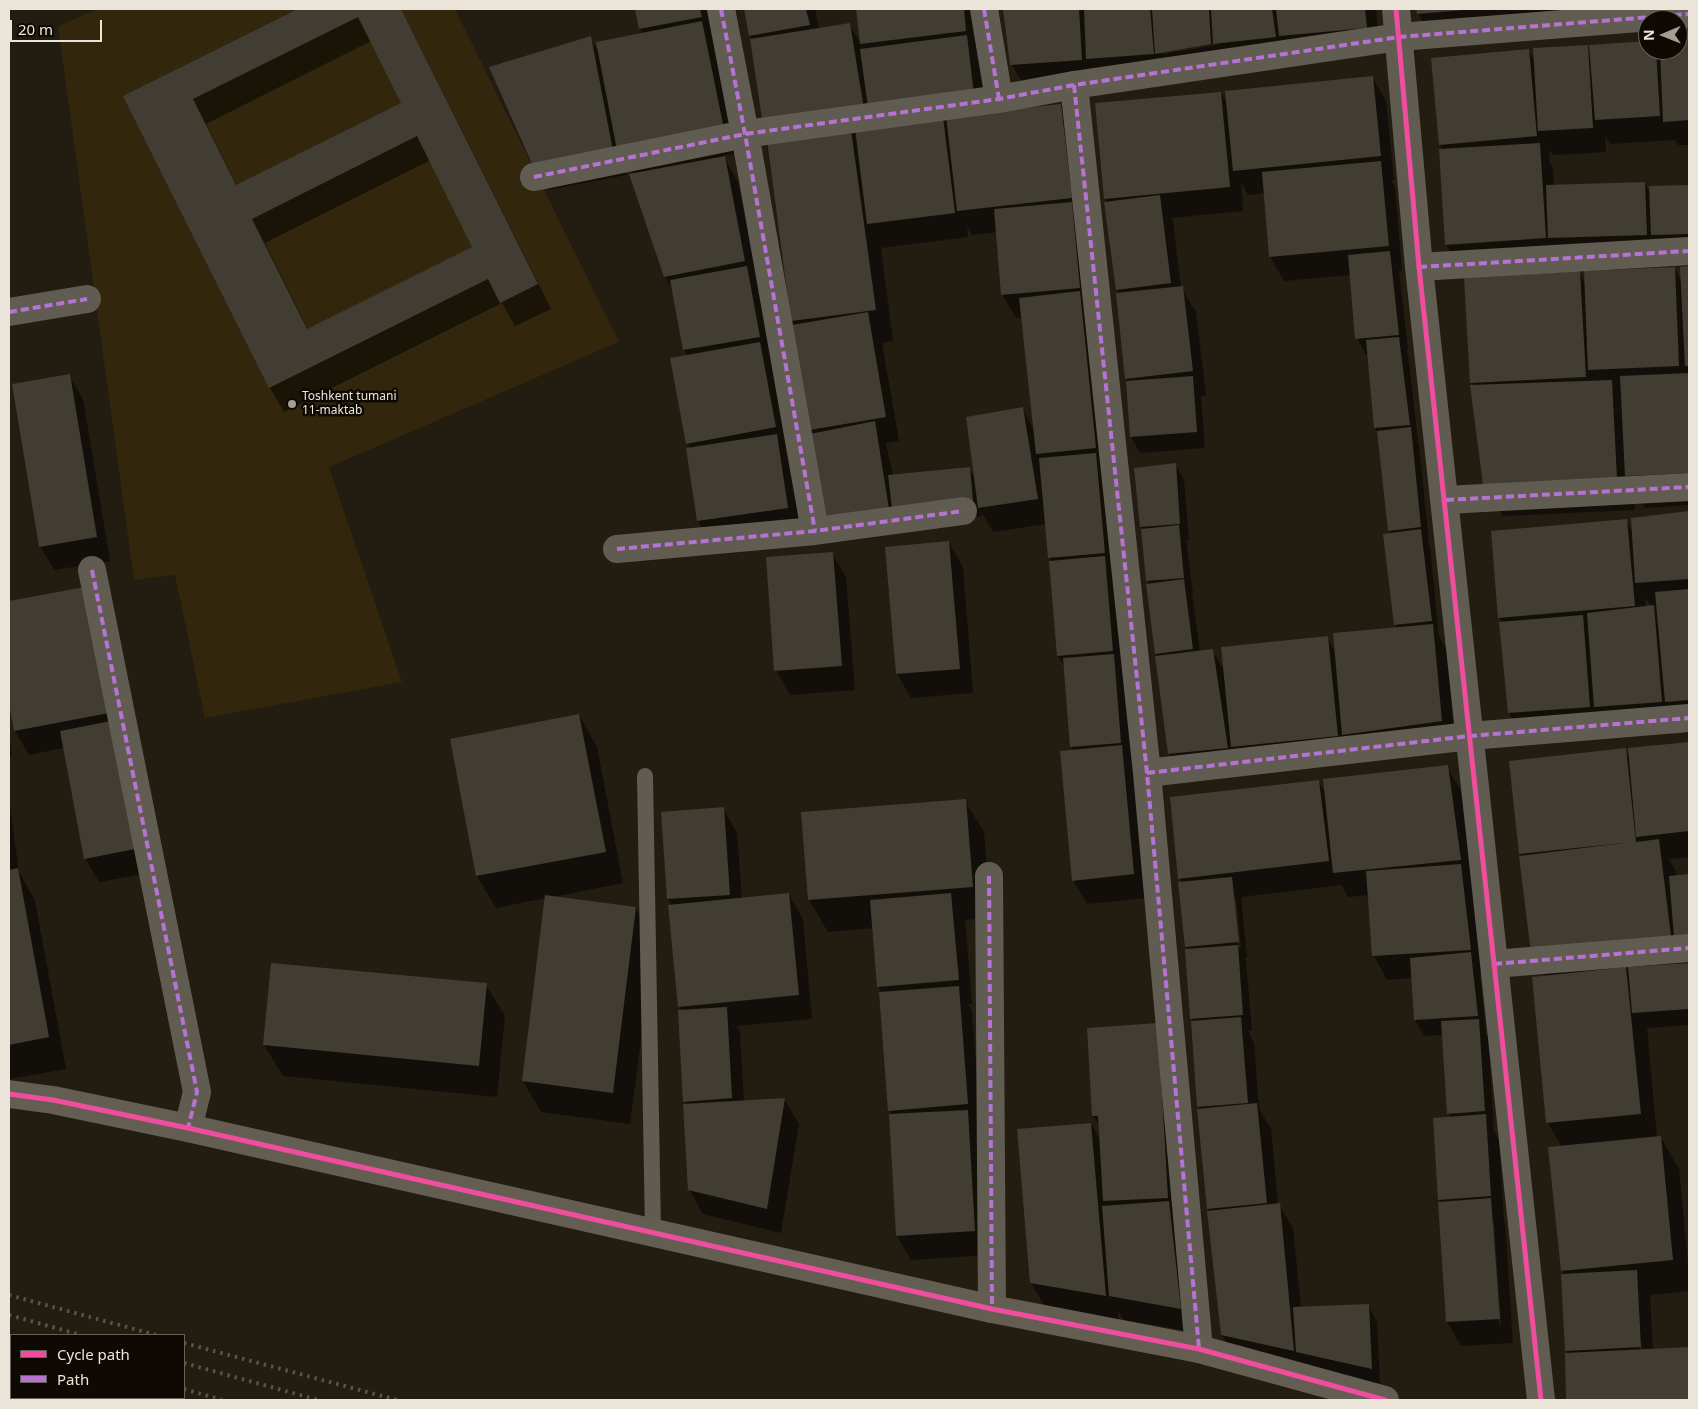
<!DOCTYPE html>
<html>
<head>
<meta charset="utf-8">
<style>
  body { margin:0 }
  #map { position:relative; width:1698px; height:1409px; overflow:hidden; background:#221c11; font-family:"Noto Sans",sans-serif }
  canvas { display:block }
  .frame { position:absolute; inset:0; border:10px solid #ebe5d9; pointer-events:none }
  .legend { position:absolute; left:10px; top:1334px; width:175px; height:65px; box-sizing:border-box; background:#0e0a03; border:1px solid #666259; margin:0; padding:6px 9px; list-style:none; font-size:15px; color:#ebe5d9 }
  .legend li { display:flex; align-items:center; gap:10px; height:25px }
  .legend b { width:25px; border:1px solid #666259 }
  .north { position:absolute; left:1638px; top:10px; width:50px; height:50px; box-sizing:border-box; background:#0e0a03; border:1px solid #666259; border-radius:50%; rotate:269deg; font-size:14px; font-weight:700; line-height:20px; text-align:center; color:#ebe5d9 }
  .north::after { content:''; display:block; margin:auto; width:18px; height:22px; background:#a59f93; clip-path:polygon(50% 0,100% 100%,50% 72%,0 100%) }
  .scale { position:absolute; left:10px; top:20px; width:92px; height:22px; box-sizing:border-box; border:2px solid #ebe5d9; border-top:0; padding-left:6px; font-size:15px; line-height:18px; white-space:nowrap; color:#ebe5d9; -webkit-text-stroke:4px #0e0a03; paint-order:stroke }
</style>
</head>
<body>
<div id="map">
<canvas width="1698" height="1409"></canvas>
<div class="frame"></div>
<ul class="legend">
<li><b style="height:6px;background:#ef4d9e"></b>Cycle path</li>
<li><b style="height:6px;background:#b673d3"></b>Path</li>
</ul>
<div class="north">N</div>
<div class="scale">20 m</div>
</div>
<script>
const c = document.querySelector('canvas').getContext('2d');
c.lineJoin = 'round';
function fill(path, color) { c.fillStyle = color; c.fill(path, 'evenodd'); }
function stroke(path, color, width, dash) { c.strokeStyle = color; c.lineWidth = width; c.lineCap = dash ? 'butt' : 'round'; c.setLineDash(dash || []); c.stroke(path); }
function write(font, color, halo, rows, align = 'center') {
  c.font = font + ' "Noto Sans",sans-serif'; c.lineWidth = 5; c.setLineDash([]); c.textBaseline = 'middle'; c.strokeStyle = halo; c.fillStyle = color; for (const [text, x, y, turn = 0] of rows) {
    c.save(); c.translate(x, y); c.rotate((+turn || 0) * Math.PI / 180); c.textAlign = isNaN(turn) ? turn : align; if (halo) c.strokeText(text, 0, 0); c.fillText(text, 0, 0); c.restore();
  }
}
fill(new Path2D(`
  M98,9H455L619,342L329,467L402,682L205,718L175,575L134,580L58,26Z`), '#32260d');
fill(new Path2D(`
  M301,9H401L551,309L515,326L502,303L284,412L270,388L125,96ZM371,41L402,103L237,186L206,124ZM431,160L474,248L308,330L265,243Z
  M636,9H708L715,41H713L716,46L737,153L723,156L738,182L758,286H757L760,292L773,361H770L774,367L789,451L786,452L790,459L801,532L712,545L698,521L687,449L690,448L687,443L688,356L684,350L674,293L665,277L630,175H633L623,157L626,175L548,190L534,165L590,38L599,53L643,34L640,29Z
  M745,9H815L819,29L849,24L862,46L857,9H973L980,55H976L980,61L987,113L1061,105L1074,129L1148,898L1087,904L1073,880L1074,751L1072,747L1065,667L1058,656L1050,562H1051L1049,557L1046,524L993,532L981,511L982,516L901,525L903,533L841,542L828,518L793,326H795L792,321L752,40L750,36ZM967,226L972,235L997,232L1002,294L1016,318H1022L1034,430L1022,408L975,479L969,468L893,476L886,443L899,441L882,343L893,341L881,248L968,237Z
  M1004,9H1151L1153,12V9H1376L1380,52L1294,60L1282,40L1284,53L1026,89L1012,65ZM1217,42V45L1162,54V51Z
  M1418,9H1689L1432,38L1418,14Z
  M1689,36V145H1678L1675,140L1610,144L1605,136L1606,152L1553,155L1549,149L1550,160L1549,161L1553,168L1554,186L1645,183L1651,194V187L1689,186V258L1460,268L1446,244L1443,150L1440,145L1432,59L1528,50L1535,62L1588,46L1591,53L1648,42V50H1659L1662,54L1661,50H1678V38Z
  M1372,77L1386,101L1394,180H1391L1395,187L1402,270L1399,271L1408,350L1406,351L1408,354L1418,441H1417L1419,445L1429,543H1428L1430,547L1439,637L1447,650L1455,745L1183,778L1169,754L1157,657L1156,654L1149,584L1147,581L1143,530L1141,527L1175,464L1184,480L1189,540H1186L1193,593L1192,594L1200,651L1212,650L1225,672L1327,638L1336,653L1397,629L1395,625L1384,535L1391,534L1389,531L1379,435L1375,428L1368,354L1366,355L1357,338L1351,275L1284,281L1270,257L1265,193L1248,195L1241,182L1243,211L1171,218L1173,221L1181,288L1196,312L1206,395L1201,396L1205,448L1140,453L1131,437L1128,382L1126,379L1119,294L1117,290L1106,204L1108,203L1105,199L1221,93L1228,105Z
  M1689,267V505L1645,508L1634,488L1635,510L1503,516L1484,485L1473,386L1471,383L1465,279L1579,273L1585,283L1674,268L1682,282L1681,268Z
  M69,375L83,399L110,561L54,570L40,546Z
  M1689,513V733H1684L1674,715L1523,737L1509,713L1500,623H1502L1499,617L1626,521L1633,533V519ZM1645,597L1651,607H1646Z
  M949,543L963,567L973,693L911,698L897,674L886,548Z
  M832,553L846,577L855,690L790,695L776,670Z
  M85,588L148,873L99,882L85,858L64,748L29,755L15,731L9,697V603Z
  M579,715L597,747L623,883L553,897L636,908L654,940L630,1124L541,1112L523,1081L546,898L496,908L477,876L452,740Z
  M9,734L12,756L9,757Z
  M1689,743V857L1669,859L1676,872L1677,876L1689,875V959L1687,955L1688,964H1689V1025L1647,1028L1657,1138H1661L1679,1169L1689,1275V1291L1650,1295L1653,1350L1689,1349V1400H1568L1566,1354H1568L1566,1350L1564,1275L1562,1270V1147L1548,1123L1546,977L1532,952L1522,857L1520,853L1625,750L1630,758L1629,749ZM1639,1341L1644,1351H1641L1636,1342Z
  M1447,767L1461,791L1474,884L1471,885L1474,889L1484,974H1480L1486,1032H1485L1488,1036L1494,1127H1492L1499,1140L1504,1220H1503L1505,1224L1513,1343L1461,1346L1447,1322L1439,1203H1441L1439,1199L1451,1118L1448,1113L1443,1035L1424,1036L1415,1020L1412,978L1387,980L1374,956L1369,895L1348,897L1342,885L1241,897L1247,958H1244L1246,962L1252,1031H1248L1254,1043L1259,1109L1271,1129L1278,1204L1293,1228L1301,1308L1368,1305L1377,1322L1380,1384L1307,1367L1236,1359L1222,1335L1210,1212L1208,1209L1200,1110L1198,1106L1188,950L1186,947L1180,883H1182L1180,878L1318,781L1326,793ZM1233,898H1236L1241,948H1238ZM1492,1223H1494L1501,1325H1499Z
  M9,800L19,872L35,901L66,1069L9,1079Z
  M965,801L984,832L991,918L965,920L972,1004H968L972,1011L981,1128L988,1255L911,1260L897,1236L892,1115L889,1110L882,993L878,986L874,928L828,932L809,900Z
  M723,808L737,833L742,899L789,895L803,919L812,1019L736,1026L740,1032L744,1102L785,1100L799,1124L781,1233L703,1214L689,1189L682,1011L679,1006L672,906L668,899Z
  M486,985L505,1016L497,1097L283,1076L264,1045Z
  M1157,1025L1194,1332L1124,1320L1118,1310L1119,1320L1045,1307L1031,1283L1091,1124L1101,1141L1100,1126L1093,1116Z`), '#0007');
fill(new Path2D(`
  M298,9H401L538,284L500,303L488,279L269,388L123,96ZM358,17L401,103L236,185L193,99ZM417,136L472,247L307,329L252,219Z
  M635,9H700L702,17L639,29Z
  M744,9H806L810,25L749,36Z
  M856,9H964L966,31L860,44Z
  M1003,9H1079L1082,60L1010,65Z
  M1084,9H1150L1154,54L1086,59Z
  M1152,9H1209L1211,44L1155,54Z
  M1211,9H1272L1276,37L1213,44Z
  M1276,9H1365L1367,28L1279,36Z
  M1416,9H1463V10L1417,14Z
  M702,21L724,129L617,150L596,42Z
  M850,23L864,109L763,125L750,39Z
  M967,35L974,95L868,108L860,49Z
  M1689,35V120L1663,122L1660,50H1678V37Z
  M591,36L613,151L533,166L489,67Z
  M1648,41V50H1656L1660,116L1595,120L1589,45Z
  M1588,45L1593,128L1538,131L1533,48Z
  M1529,49L1537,136L1439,145L1431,58Z
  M1373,76L1381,156L1233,171L1225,91Z
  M1221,92L1230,187L1104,199L1095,103Z
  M1061,104L1072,198L957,211L946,116Z
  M943,117L955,213L867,224L855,129Z
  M851,130L876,310L791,321L767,141Z
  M1540,143L1546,238L1445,245L1439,149Z
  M725,156L745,261L664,277L629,174Z
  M1381,161L1389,246L1269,257L1262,172Z
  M1645,182L1647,235L1548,238L1546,185Z
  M1689,185V234L1651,235L1649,186Z
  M1160,195L1171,283L1116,290L1104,202Z
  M1072,202L1080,288L1001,295L994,209Z
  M1390,251L1399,335L1355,339L1348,255Z
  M747,266L760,337L683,350L670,280Z
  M1689,266V366H1685L1680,267Z
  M1675,267L1679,366L1588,370L1584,271Z
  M1580,271L1586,377L1470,383L1464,278Z
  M1183,286L1193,371L1125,379L1116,293Z
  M1080,291L1096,448L1036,454L1019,298Z
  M868,312L886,417L810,430L792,325Z
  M1399,337L1410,425L1374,428L1366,340Z
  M760,342L776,427L686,444L670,358Z
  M1689,373V473L1625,476L1620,376Z
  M70,374L97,537L39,547L12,384Z
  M1193,376L1197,432L1130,437L1126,381Z
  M1612,380L1617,479L1483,485L1470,385Z
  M1023,407L1038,499L978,508L966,417Z
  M875,421L889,509L826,518L810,434Z
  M1411,427L1421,527L1388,531L1377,431Z
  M777,434L788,508L697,521L686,448Z
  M1096,453L1105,553L1048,558L1039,458Z
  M1176,463L1180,524L1140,527L1134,468Z
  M970,467L973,500L892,509L888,475Z
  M1689,511V579L1635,583L1631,518Z
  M1627,519L1635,606L1498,618L1491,531Z
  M1179,525L1184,578L1146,581L1141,529Z
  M1421,529L1432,621L1394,625L1383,534Z
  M949,541L960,669L896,674L885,547Z
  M833,552L842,666L774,671L766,557Z
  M1105,556L1113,651L1057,656L1049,561Z
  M1184,579L1193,649L1155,654L1146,584Z
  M85,587L109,713L14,731L9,704V601Z
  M1689,589V700L1665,702L1655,592Z
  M1654,605L1662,702L1594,707L1587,613Z
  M1583,615L1590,707L1508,713L1499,622Z
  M1433,624L1442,721L1342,735L1333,633Z
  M1328,636L1338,736L1231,747L1221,647Z
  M1213,649L1228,748L1168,754L1155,656Z
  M1114,654L1121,743L1070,747L1063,658Z
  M579,714L606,852L476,876L450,739Z
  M111,721L135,849L84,859L60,731Z
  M1689,742V831L1636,837L1628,748Z
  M1122,745L1134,874L1072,881L1060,751Z
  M1626,748L1636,842L1659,839L1671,936L1531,953L1519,856L1623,843L1519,854L1509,761Z
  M1448,765L1461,860L1333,873L1323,779Z
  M1319,780L1329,861L1178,879L1170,797Z
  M966,799L973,887L808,900L801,812Z
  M724,807L730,895L667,899L661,812Z
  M1461,864L1471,950L1372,956L1366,871Z
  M18,868L49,1037L9,1045V870Z
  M1689,874V934L1674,936L1669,876Z
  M1232,877L1239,942L1185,947L1178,882Z
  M789,893L799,995L678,1007L668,905Z
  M951,893L959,980L877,987L870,900Z
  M545,895L636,907L613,1093L522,1081Z
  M1238,945L1243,1015L1190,1019L1185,949Z
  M1471,952L1478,1016L1414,1020L1410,958Z
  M271,963L487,983L479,1066L263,1045Z
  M1689,963V1009L1632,1013L1628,967Z
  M1626,967L1641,1114L1546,1123L1532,977Z
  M959,986L968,1104L888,1111L879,992Z
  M727,1007L732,1098L683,1102L678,1010Z
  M1241,1017L1248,1103L1197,1107L1191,1021Z
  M1479,1019L1485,1111L1447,1114L1441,1021Z
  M1158,1023L1168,1198L1103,1201L1098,1116H1092L1087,1028Z
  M785,1098L767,1209L688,1190L683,1104Z
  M1257,1103L1267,1203L1207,1209L1197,1109Z
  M968,1110L975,1231L896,1236L889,1114Z
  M1486,1114L1491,1196L1438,1200L1433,1118Z
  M1091,1123L1106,1296L1030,1283L1017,1129Z
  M1661,1136L1673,1260L1561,1271L1548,1147Z
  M1491,1198L1500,1319L1446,1322L1438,1202Z
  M1169,1201L1181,1309L1109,1296L1102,1206Z
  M1280,1203L1294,1351L1221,1335L1207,1211Z
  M1637,1270L1641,1347L1565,1351L1561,1274Z
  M1369,1304L1372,1369L1296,1352L1293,1307Z
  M1689,1347V1400H1566L1565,1353Z`), '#423d33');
stroke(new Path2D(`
  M645,776L653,1232`), '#615c52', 16);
stroke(new Path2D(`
  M721,9L745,134L815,531
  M984,9L999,99
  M1396,9L1419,267L1541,1400
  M1074,85L1147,773L1199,1349
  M534,177L745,134L999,99L1074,85L1399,37L1689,14
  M1419,267L1689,251
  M9,312L87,299
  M1446,500L1689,487
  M617,549L815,531L963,511
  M92,570L197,1092L188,1128
  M1147,773L1470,736L1689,718
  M989,876L992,1309
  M1494,964L1689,948`), '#615c52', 28);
stroke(new Path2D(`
  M9,1094L53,1100L188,1128L992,1309L1199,1349L1385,1400`), '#645d52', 28);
stroke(new Path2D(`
  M9,1295L156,1335
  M9,1315L81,1335
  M184,1343L397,1400
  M9,1344L11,1345
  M184,1363L318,1400
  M184,1389L222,1400`), '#59544b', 4, [2.5, 5]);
stroke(new Path2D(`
  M721,9L745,134L815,531
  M984,9L999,99
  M1074,85L1147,773L1199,1349
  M534,177L745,134L999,99L1074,85L1399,37L1689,14
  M1419,267L1689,251
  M9,312L87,299
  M1446,500L1689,487
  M617,549L815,531L963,511
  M92,570L197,1092L188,1128
  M1147,773L1470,736L1689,718
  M989,876L992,1309
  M1494,964L1689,948`), '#b673d3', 4, [8, 4]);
stroke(new Path2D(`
  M1396,9L1419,267L1541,1400
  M9,1094L53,1100L188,1128L992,1309L1199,1349L1385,1400`), '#ef4d9e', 5);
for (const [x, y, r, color] of [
  [292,404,5,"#a59f93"]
]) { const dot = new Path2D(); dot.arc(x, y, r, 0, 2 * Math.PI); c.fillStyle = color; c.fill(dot); stroke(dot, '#0e0a03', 2); }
write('12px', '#ebe5d9', '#0e0a03', [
  ["Toshkent tumani",302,397],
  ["11-maktab",302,411]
], 'left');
</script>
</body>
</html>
